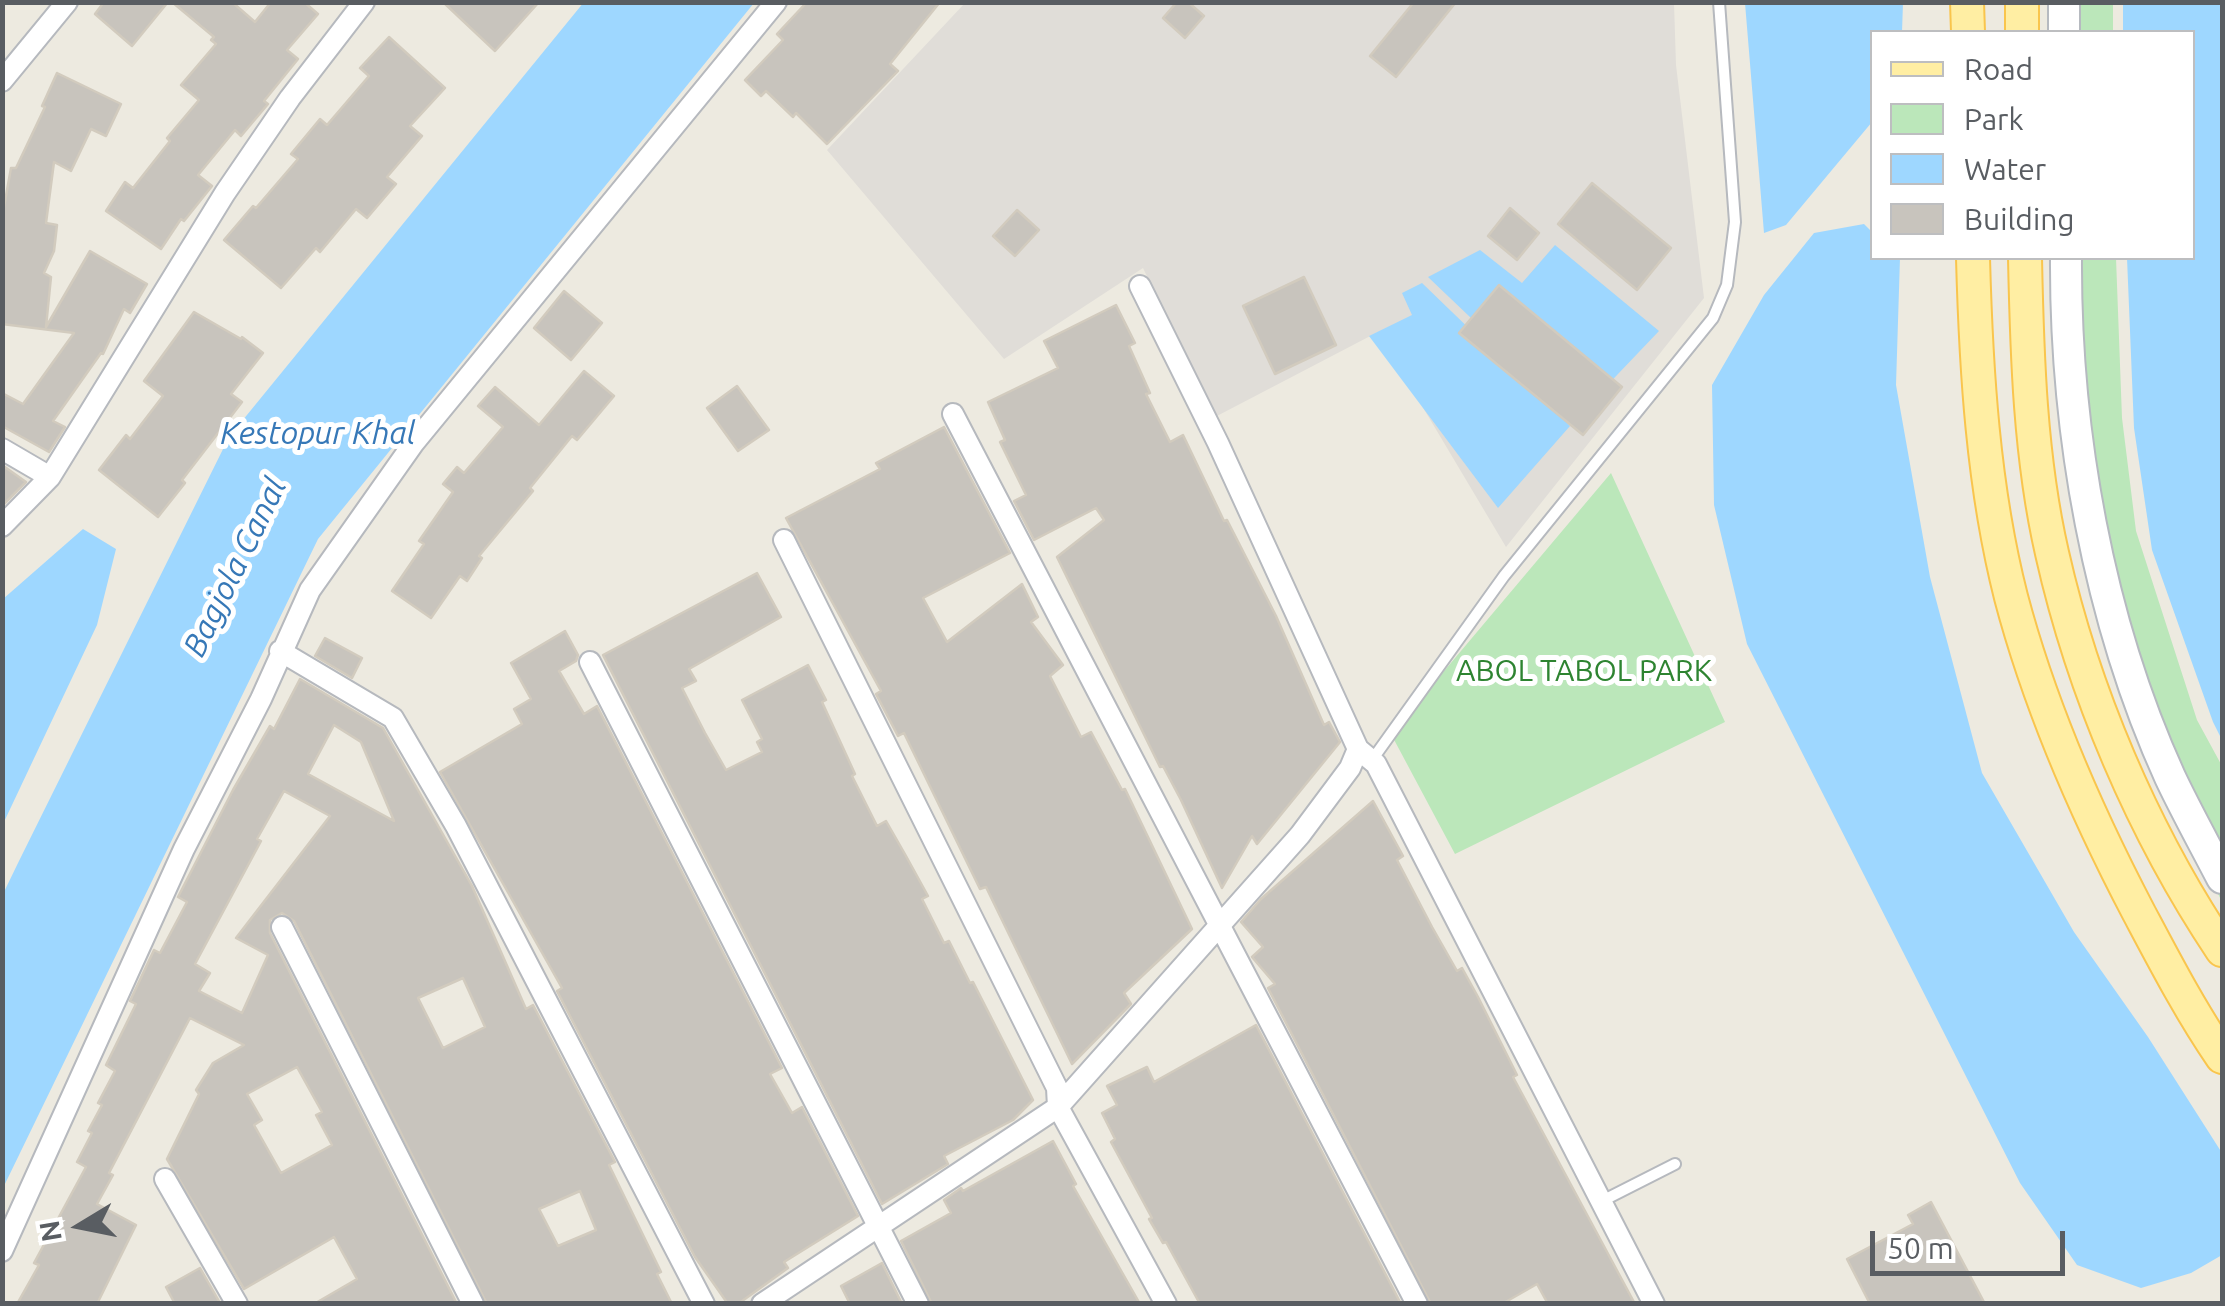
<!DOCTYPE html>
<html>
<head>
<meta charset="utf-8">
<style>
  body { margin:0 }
  #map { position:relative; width:2225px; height:1306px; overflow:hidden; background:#edeae0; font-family:Ubuntu,sans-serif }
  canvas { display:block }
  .frame { position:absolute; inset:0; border:5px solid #595d62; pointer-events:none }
  .legend { position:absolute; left:1870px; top:30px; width:325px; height:230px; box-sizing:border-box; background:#fff; border:2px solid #bdbec0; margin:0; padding:12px 18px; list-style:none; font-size:30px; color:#595d62 }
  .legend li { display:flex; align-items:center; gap:20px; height:50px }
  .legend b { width:50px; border:2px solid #bdbec0 }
  .north { position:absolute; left:30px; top:1176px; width:100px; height:100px; -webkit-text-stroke:8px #fff; paint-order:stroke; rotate:260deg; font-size:28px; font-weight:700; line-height:40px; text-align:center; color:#595d62 }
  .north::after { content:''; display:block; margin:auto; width:35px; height:45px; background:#595d62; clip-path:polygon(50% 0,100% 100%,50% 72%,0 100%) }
  .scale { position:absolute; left:1870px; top:1231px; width:195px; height:45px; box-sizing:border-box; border:5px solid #595d62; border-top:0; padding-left:12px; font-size:30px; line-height:35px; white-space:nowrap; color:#595d62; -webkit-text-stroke:8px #fff; paint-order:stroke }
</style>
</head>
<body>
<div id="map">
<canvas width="2225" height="1306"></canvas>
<div class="frame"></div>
<ul class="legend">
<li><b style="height:12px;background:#ffeea3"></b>Road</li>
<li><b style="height:28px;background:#bbe7ba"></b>Park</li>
<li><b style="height:28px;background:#9ed7ff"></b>Water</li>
<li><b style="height:28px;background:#c8c4bd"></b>Building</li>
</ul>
<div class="north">N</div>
<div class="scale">50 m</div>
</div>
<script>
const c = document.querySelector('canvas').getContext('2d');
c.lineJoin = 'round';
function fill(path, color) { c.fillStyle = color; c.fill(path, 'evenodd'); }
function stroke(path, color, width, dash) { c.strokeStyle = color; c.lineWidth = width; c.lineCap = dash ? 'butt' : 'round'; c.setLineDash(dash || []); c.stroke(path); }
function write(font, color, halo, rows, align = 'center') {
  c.font = font + ' Ubuntu,sans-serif'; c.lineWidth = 10; c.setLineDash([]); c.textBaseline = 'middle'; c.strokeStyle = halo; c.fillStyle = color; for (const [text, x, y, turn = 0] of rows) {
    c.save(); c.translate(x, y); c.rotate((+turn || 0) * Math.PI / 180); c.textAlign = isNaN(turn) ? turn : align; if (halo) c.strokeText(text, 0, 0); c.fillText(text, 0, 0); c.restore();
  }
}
fill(new Path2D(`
  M965,3H1674L1676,65L1704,298L1506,547L1378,332L1215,417L1143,268L1004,359L827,150Z`), '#e0ddd8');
fill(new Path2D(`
  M2055,3H2113V32H2055Z
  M2060,258H2116L2122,418L2136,531L2197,720L2222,766V902L2131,714Z
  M1611,473L1725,722L1455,854L1391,734Z`), '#bbe7ba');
fill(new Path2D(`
  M584,2L754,3L318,539L3,1188V894L18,863L229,437Z
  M1745,3H1903L1902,32H1872V122L1786,225L1764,233Z
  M2123,3H2222V740L2213,722L2152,550L2134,428L2127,258H2192V32H2123Z
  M1864,224L1872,232V258H1900L1896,385L1930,577L1982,773L2074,932L2148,1037L2222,1153V1255L2191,1273L2141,1288L2077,1265L2020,1183L1747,644L1714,505L1712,385L1764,295L1814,233Z
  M1555,245L1659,331L1576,418L1428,277L1480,250L1522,283Z
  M1422,283L1570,426L1498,508L1369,336L1412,315L1402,293Z
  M83,529L116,549L97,625L3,824V599Z`), '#9ed7ff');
const building = new Path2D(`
  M104,2H168L132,46L95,14Z
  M172,2H232L255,22L271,2H304L318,14L287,50L298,59L264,101L268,104L241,136L235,130L198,175L212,186L184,221L181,219L161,249L106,211L125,182L133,188L170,141L167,138L199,100L181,85L216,44L211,40L214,37Z
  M443,2H539L495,51Z
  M807,2H940L890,64L898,71L827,144L796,113L793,117L766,91L761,96L745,80L783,40L777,34Z
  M1177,2H1188L1204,16L1185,38L1163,18Z
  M1414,2H1456L1396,77L1370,56Z
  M389,37L445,88L410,126L422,136L387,177L396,184L367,218L356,209L320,252L316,248L281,288L224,240L253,206L256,208L298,159L291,154L320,119L327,125L369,76L360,68Z
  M57,73L121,104L106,136L91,129L71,171L54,162L46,223L57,225L54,251L44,273L51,277L46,327L90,251L147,284L130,313L124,309L103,354L101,353L53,421L65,427L49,452L2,426V393L23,404L74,333L2,324V218L11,168H16L45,107L42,106Z
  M1592,183L1671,248L1637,290L1558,224Z
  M1510,208L1539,233L1517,260L1488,236Z
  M1017,210L1039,230L1015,256L993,236Z
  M1304,277L1336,345L1275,374L1243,306Z
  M1499,285L1622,387L1583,435L1459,333Z
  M564,291L602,323L571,360L534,328Z
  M1116,305L1135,343L1129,346L1150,393L1146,394L1170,442L1183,435L1224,521L1227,520L1276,616L1324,725L1329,722L1340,742L1257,844L1252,836L1222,888L1181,800L1163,766L1160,767L1057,557L1104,520L1096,508L1034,540L1014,501L1026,495L1000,442L1005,440L988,402L1058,368L1044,341Z
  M194,312L241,339L242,337L263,353L231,394L242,402L182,480L185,483L158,517L99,470L126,435L130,439L163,396L144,381Z
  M584,371L614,396L577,440L572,436L530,488L533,491L479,556L482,558L467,581L460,576L431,618L392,591L424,544L419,541L453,492L443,484L457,467L464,473L503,427L478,406L495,387L539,425Z
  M737,386L769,430L738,451L707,408Z
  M944,427L1010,553L923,598L947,642L1022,584L1038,617L1031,622L1063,665L1050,676L1081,737L1091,732L1122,790L1125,789L1192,929L1124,993L1131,1004L1072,1064L986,887L980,889L904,733L898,736L876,694L881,691L786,518L880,469L876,463Z
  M2,465L26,482L2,506Z
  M757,573L781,617L689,669L696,681L682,688L705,733L726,770L762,752L757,742L762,739L742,700L808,665L826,700L822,702L855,774L852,776L877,826L886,821L906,856L928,896L922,899L944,943L949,941L970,983L973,982L1033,1100L1013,1120L944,1156L948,1164L882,1204L603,655Z
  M565,631L578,655L576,661L559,671L584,714L597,706L782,1068L770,1074L792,1113L802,1107L858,1216L784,1262L788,1268L738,1304H728L695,1257L557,991L562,988L440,772L522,724L514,709L531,699L511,663Z
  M325,638L362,658L352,678L315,656Z
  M300,679L383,728L472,886L526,1009L533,1005L615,1162L609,1165L661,1272L657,1274L672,1304H487L294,921L282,913L270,920V933L457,1304H314L357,1279L334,1237L244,1289L167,1159L199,1094L196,1090L213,1063L244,1045L190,1018L109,1173L113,1175L97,1204L136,1225L97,1304H17L39,1265L34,1263L86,1167L77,1162L92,1133L88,1131L102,1105L98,1103L115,1071L106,1065L136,1004L130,1001L154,950L160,953L187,902L178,897L233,790L270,726L274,729ZM334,725L361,742L394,821L308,774ZM284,791L330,816L236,938L268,955L242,1013L199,991L210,973L195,964L261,841L257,839ZM463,978L485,1027L443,1048L418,998ZM297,1067L322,1112L316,1115L332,1145L281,1173L254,1125L262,1120L247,1094ZM580,1191L596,1230L558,1246L539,1209Z
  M1373,801L1403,856L1397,860L1432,927L1457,971L1462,968L1478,997L1517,1075L1513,1077L1635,1304H1548L1537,1284L1502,1304H1431L1268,988L1275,984L1252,957L1263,947L1241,922L1261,899Z
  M1256,1025L1401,1304H1200L1166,1242L1163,1243L1149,1219L1152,1218L1111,1142L1115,1139L1102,1113L1117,1105L1107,1086L1147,1067L1154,1082Z
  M1053,1141L1076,1184L1073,1186L1140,1304H932L901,1241L951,1213L944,1200L961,1188L963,1191Z
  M1931,1202L1985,1304H1870L1847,1259L1913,1224L1908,1215Z
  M882,1263L902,1304H850L841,1286Z
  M200,1268L220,1303L175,1304L166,1287Z`);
fill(building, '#c8c4bd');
stroke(building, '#d2cbbe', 2.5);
const lane = new Path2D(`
  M1372,760L1504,576L1713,318L1727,285L1735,222L1719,2
  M1602,1201L1675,1164`);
const street = new Path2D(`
  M2,81L67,2
  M1140,286L1218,443L1358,749
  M953,414L1417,1304
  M2,449L50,477
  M2,526L50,477L225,193L290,98L364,2
  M784,540L1057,1088L1058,1107L1166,1304
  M280,651L393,718L456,826L704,1304
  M590,662L918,1304
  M282,927L473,1304
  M165,1179L237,1304
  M2,1251L184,849L261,699L310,590L413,444L776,2
  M762,1304L1058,1107L1300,835L1350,768L1358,749L1376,764L1654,1304`);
const secondary = new Path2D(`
  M2064,2V32
  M2066,258C2065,430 2098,619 2170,777C2186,811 2205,845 2222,878`);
const primary = new Path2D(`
  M1967,2L1968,32
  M2022,2V32
  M1973,258C1976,370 1983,487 2011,597C2040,707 2086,812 2139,913C2165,962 2191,1012 2222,1057
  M2025,258C2027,355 2030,457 2052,553C2083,691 2143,832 2222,950`);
stroke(lane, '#b6b9be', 14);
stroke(street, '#b6b9be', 24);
stroke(secondary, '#b6bac0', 34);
stroke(primary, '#f9c54d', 36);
stroke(lane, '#fff', 10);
stroke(street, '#fff', 20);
stroke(secondary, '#fff', 30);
stroke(primary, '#ffeea3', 32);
write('30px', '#2e8431', '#fff', [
  ["ABOL TABOL PARK",1584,671]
]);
write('italic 32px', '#3678b7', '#fff', [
  ["Kestopur Khal",318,433],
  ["Bagjola Canal",235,567,-64]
]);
</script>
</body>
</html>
